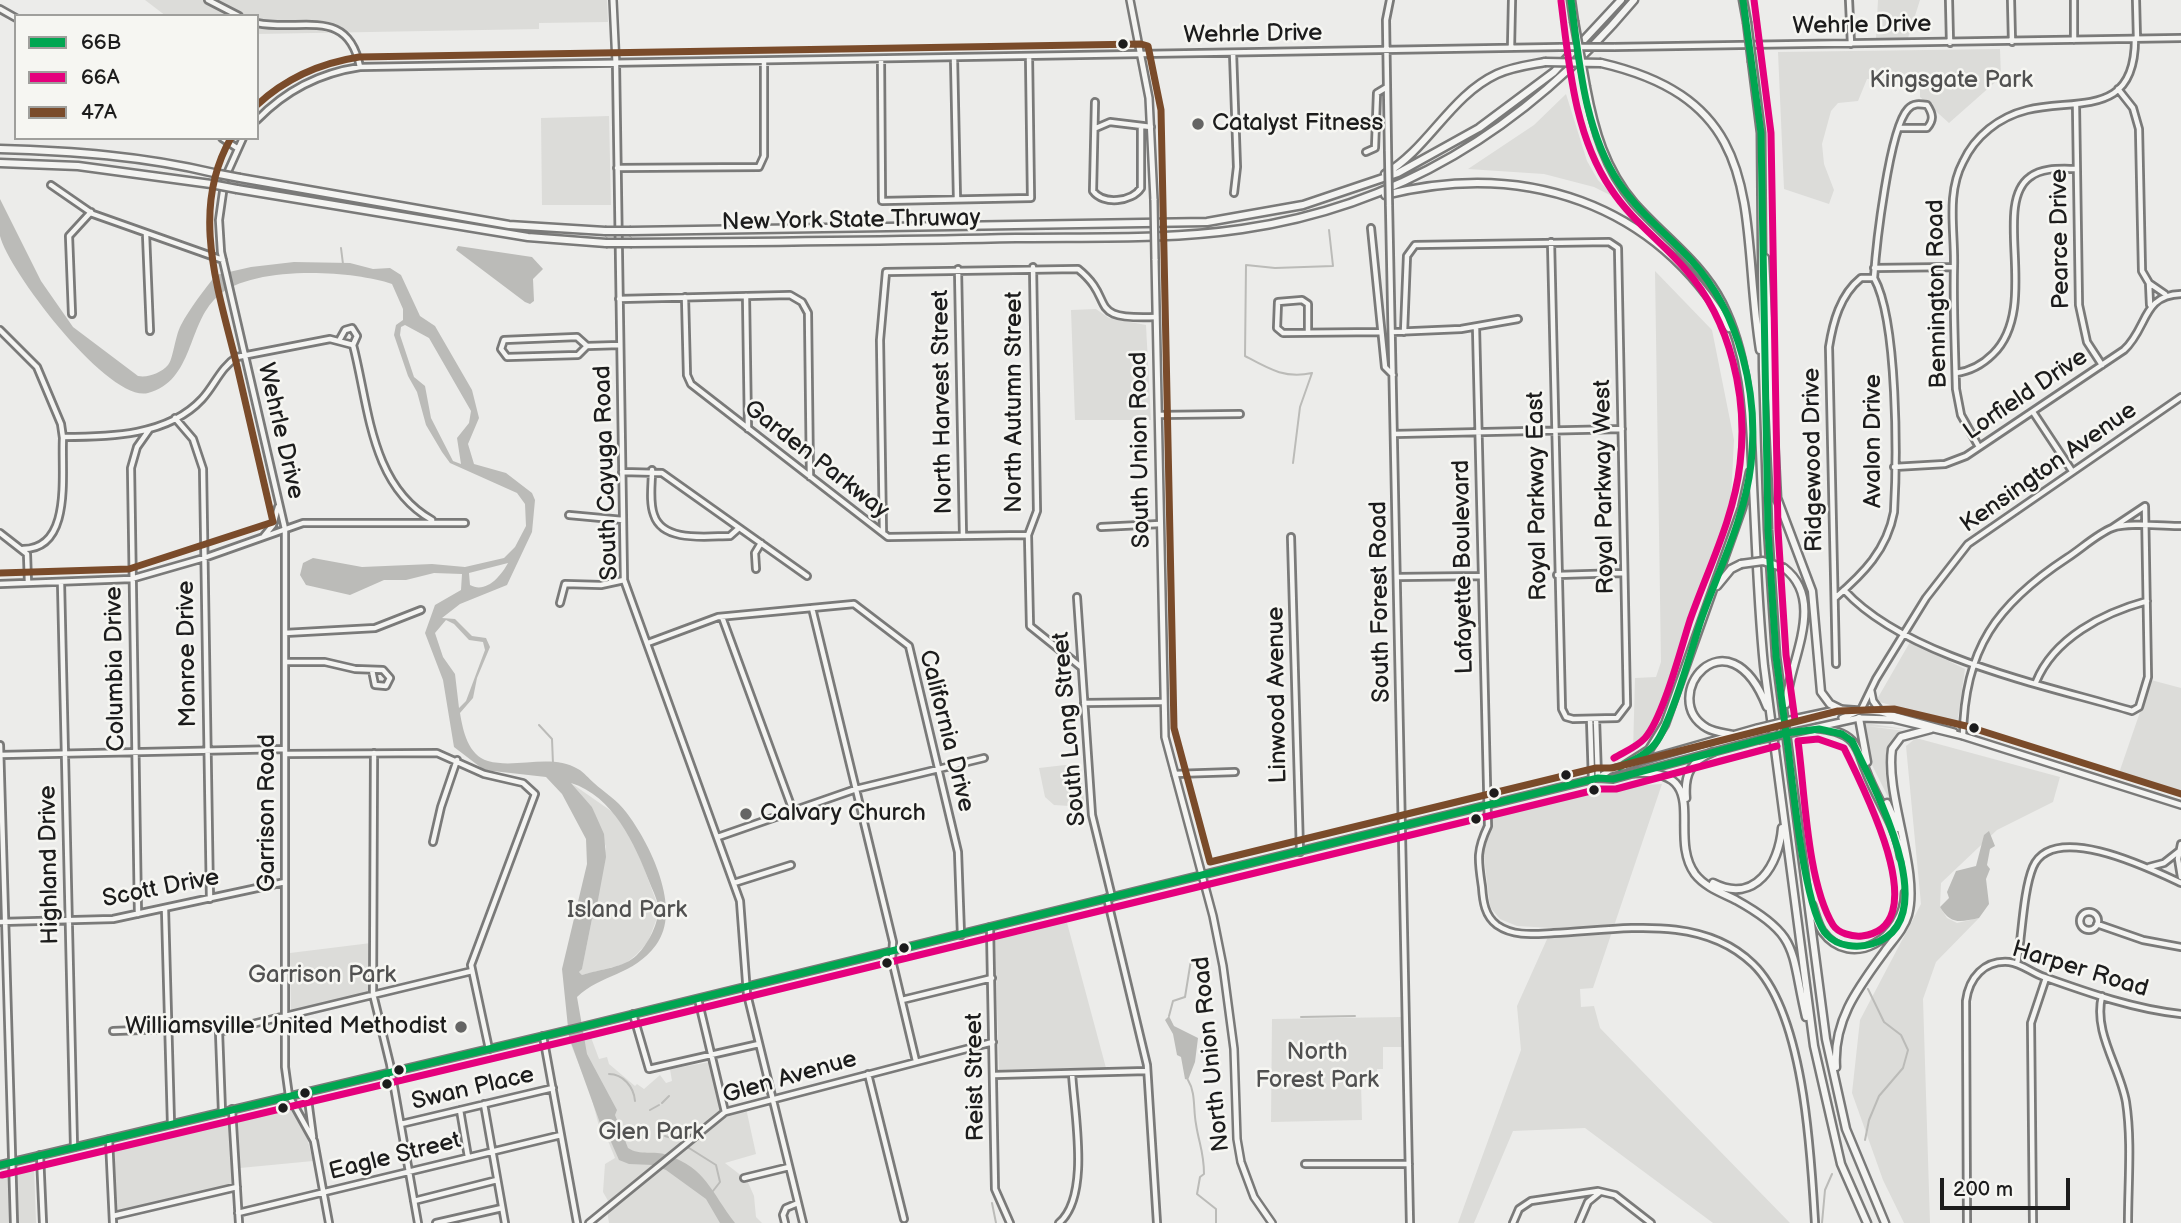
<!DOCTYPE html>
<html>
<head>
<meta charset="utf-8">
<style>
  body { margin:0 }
  #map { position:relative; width:2181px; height:1223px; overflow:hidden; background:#ececea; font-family:"Balsamiq Sans",sans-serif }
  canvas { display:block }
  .legend { position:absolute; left:14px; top:14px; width:245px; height:126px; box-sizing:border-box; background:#f6f6f2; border:2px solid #9f9f9c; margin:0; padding:9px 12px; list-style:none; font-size:21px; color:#1c1c1c }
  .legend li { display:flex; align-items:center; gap:14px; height:35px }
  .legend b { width:35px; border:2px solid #9f9f9c }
  .scale { position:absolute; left:1940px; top:1178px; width:130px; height:32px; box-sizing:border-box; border:4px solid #1c1c1c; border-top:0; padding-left:9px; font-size:21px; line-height:24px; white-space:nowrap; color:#1c1c1c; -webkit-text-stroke:5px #f6f6f2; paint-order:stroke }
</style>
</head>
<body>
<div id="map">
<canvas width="2181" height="1223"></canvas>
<ul class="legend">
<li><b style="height:9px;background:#00a651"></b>66B</li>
<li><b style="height:9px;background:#e5007d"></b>66A</li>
<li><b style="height:9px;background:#7a4b2a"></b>47A</li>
</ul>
<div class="scale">200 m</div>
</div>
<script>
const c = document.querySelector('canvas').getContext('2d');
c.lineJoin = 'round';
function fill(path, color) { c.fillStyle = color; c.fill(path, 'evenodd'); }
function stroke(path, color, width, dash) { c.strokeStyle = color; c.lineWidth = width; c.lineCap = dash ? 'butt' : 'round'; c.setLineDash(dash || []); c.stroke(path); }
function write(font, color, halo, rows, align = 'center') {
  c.font = font + ' "Balsamiq Sans",sans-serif'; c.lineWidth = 5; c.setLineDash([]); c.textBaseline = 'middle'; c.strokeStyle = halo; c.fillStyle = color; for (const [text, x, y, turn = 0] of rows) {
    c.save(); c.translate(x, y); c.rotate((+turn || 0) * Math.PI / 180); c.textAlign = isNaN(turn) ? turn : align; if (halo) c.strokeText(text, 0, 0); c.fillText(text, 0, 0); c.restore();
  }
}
fill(new Path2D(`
  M145,0H607L608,22L539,23V29L257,34V16H166Z
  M1878,0H1920L1908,38H1876Z
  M2000,49L2001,77L1949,123L1920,97V78L1867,79L1858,101L1838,103L1831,111L1822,144L1824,164L1834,190L1829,204L1784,189L1778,52Z
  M1566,94L1587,161L1598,180L1616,198L1594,187L1544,174L1468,169L1534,125Z
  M609,116L611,205H542L541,118Z
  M1655,271L1712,330L1734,440L1730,518L1653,736L1633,752L1635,678L1656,677L1661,662Z
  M1096,309L1109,318L1146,325L1151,420H1075L1071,310Z
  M1910,642L1965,669L1957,724L1876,701Z
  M2151,680L2181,688V795L2118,776Z
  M1865,723L1912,730L1867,726L1905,731L1894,740L1890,749L1897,815L1872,765Z
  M1916,738L2060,777L2053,802L1997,830L1941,883L1940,907L1947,918L1957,923L1979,918L1936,962L1923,999L1930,1223H1904L1883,1180L1852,1093L1860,1020L1921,904L1906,746Z
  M1065,765L1077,766L1080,771L1085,807L1054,805L1045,797L1039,768Z
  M571,783L614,813L634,841L658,906L657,918L648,942L636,955L625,964L582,975L579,972L582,968L592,919L595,916L606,847L592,807Z
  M1662,784L1593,988L1580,989L1581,1007L1594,1006L1600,1028L1790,1223H1713L1585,1128L1513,1131L1474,1223H1458L1521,1050L1517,1006L1552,928L1517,926L1500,919L1490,907L1483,848L1495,814L1604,787Z
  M1066,919L1106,1068L999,1070L995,937L1013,932L1017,935L1032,931L1034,926Z
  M371,943L370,992L291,1012L290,953Z
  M1401,1017L1402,1047H1383V1069H1377V1081L1361,1082L1362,1120L1271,1122L1272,1019Z
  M589,1032L599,1059L607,1057L609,1064L635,1086L637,1084L644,1089L660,1075L666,1083L672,1081L670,1069L710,1062L723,1117L746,1108L756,1154L725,1163L747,1180L754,1196L756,1217L762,1223H609L607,1210L611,1206L603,1192L605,1164L615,1158L606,1136L600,1130L590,1092L568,1037Z
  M290,1107L307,1138L313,1161L240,1168L236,1118Z
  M229,1120L234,1186L116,1213L114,1147Z
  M34,1166L36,1223H0V1174Z`), '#dcdcd9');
fill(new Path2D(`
  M0,199L41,281L73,327L138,376C148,378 161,373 168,365C173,360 175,336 181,325C190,308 204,290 216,275L251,267L294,262L350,263L373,269L390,268L401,275L420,316L435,326L472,390L479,418L468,444L474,464L506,473L532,493L535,500L532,532L507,585L460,604L442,618L455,619L472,636L486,638L490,647L477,678L473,698L460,713C463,731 468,755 488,761C516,769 551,753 578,769C584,772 589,779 594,783C604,792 618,801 626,812C650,843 683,910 656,945C633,976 601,974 577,997L587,1054L617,1110L615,1115L628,1148C640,1156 654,1150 667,1155C706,1168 711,1192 735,1223H720L706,1199L666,1170L653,1165L629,1164L619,1160L605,1128L600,1123L569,1037L562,969L587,864L586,839L562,794L546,777L484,770L454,747L443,680L425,633L435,605L461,590L462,574L434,573L406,580H384L350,595L306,585L300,575L303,563L313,558L362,567L432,564L465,567L504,558L515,547L526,526L525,504L517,493L450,463L442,452L426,425L417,392L408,376L394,335L396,325L403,320V309L392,284C350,270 251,265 217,297C187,324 194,381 148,393C109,403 9,272 0,236C0,225 0,210 0,199ZM405,325L429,338L471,411L469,423L457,438L461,464L453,461L431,418L425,386L414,377L400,335L401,327ZM508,563C501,576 486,594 470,585L469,573ZM446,620L454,624L469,640L483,642L485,650L466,701L459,708L455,674L443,657L435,633ZM571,783C613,796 635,844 649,881C652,889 657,898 658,906C660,922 648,944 637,955C624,968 600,969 582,975L579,972L582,969L592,919L595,916L606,857L604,834L592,807Z
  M458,246L532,257L543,269L533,279L534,301L530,304L525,302L456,250Z
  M1989,831L1995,846L1990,849L1987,865L1990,869L1986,879L1989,904L1979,918C1960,922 1951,925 1940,907L1949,898L1947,892L1956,871L1976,866L1984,835Z
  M1169,1016L1174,1026L1198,1038L1195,1062L1188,1080L1185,1079L1181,1057L1177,1055L1173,1034L1165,1020Z`), '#bbbbb8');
stroke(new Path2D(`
  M341,248L343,264
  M1293,463L1300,407L1312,373C1285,379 1269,369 1245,356L1246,265L1275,268L1333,266L1329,230
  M539,725L552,739L553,764
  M1169,1016L1173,1001L1185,997L1191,960
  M1301,1017L1355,1016
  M609,1074C623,1074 634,1087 635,1101
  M1188,1080C1196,1093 1193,1109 1196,1124C1199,1144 1204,1152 1204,1174L1200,1177L1197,1194L1216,1209V1223
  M662,1103L669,1096
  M650,1110L659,1105
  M973,1118L979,1140
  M665,1136L678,1140
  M1865,1140L1869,1120L1879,1096L1903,1068L1908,1050L1901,1035L1884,1022L1868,989
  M689,1148L716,1165L720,1182L713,1191
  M992,1203L996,1223
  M1822,1223L1825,1190L1832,1174`), '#bbbbb8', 2);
const minor = new Path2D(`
  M208,0L239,16
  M1849,0L1851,44
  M1949,0L1950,43
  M2011,0L2012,42
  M2074,0V40
  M2136,0L2137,39
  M0,9L16,18
  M257,23C302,32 348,6 360,67
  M1614,47L2181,38
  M1511,48L1512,0
  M1233,53L1237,167L1234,193
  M954,58L957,199
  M881,59L882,201L1031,198L1029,56
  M616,64L624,580L740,901L747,994L803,1223
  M2118,89L2133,108L2139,129L2142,271L2149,283L2165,294
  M1095,102L1093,191C1103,205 1132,202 1141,188V127
  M2076,106L2079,305L2087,342L2102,365
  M257,120C286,90 319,73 360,67L1560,47
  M1096,128L1110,122L1151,127
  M222,138L237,148
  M243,138L225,178L219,220L221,252L285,529V1067L289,1096L314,1141L329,1223
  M1388,151L1386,20L1390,0
  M1366,152L1375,148L1377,93L1387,87
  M617,168L759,167L764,156V61
  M51,185L93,214L223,260
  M1389,205L1410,1223
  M1371,228L1385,367L1393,375
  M146,234L150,331
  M1874,268L1954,267
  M958,269L963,536
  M1874,278C1876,247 1889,129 1908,109C1913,103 1920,104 1927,105C1933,114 1934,120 1927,128H1900
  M2149,283L2150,305
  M746,296L748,429
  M685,297L687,375L691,384L888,537L1028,535L1030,626L1081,667
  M619,299L790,295L802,302L808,313L810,477
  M72,314L69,236L91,212
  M1476,327L1488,826C1476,851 1478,860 1482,887C1483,902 1485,916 1497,925C1514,937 1535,934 1554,933C1620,930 1701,913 1753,964C1804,1013 1811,1154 1815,1223
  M0,330L37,367L61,424L63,438C61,473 73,549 23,549
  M1308,332V304L1302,300L1278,302L1277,328L1283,333L1381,332
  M1392,332L1461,329L1518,319
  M1404,332L1407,256L1415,245L1609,242L1618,248L1627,705L1617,718L1573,719L1566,717L1562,709L1551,242
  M340,339L345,330L352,328L357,336L353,345
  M587,346L578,355L507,357L501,349L504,340L577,337L587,346L620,345
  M1956,373C1971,371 1982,365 1993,354C2041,307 1991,205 2030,177C2043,167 2061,169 2077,169
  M2033,412L2072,471
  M1159,415L1240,414
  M175,418L193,439L203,469L210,899
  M1394,434L1622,429
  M63,437C109,437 168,436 202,399C215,385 220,368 237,357L330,339L353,345C369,406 370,485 432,520
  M1979,447L1961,415L1956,389C1955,348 1953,307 1954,266C1955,231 1946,194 1963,162C1975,136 1999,117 2027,110C2077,98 2135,118 2135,39
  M1894,467L1945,464L1966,456L2124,350C2148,328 2142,295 2181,294
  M652,470C652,484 649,502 654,515C663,543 708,536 730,536L739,528
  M622,472L662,473L807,576
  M569,515L623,520
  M1101,527L1160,524
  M0,533L27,554L28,583
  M883,533L880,340L886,272L1078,269C1118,301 1083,320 1156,317
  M1028,535L1037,511L1033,267
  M264,536L273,525L278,507
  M1291,537L1300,852
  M756,569L755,553L761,543
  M1557,575L1624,573
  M1398,577L1482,576
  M61,583L74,1147
  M0,584L131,579L204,558L303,523H465
  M1844,590C1906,658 2045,685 2132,711L2139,707L2148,677L2145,506L2112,528
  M1077,597L1092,815L1112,897
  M1835,598C1863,574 1887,550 1894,512C1897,460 1898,321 1874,278
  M560,603L565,584L601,585L624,580
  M812,608L893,942L892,960L916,1061
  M722,617L793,811
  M285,633L375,628L421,610
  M648,643L718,617L854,604L909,646L958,852L961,935
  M285,662H325L355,669L383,670L390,678L386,686L375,685L372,670
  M1836,664L1829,347C1833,322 1840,295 1861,278H1874
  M2036,682C2054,638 2103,613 2147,601
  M1084,703L1163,702
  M1861,710L1876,679L1926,598L1968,544L2181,397
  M1590,719L1592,780
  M1596,719L1598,778
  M1963,736C1964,649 1997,604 2067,558C2081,549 2097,534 2112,528C2127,522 2163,526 2181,526
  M0,745L14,1223
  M374,753L373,994L390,1064L418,1223
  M285,754L437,753L484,774L523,783L535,794L471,965L489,1049
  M0,755L285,749
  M1175,774L1235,772
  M718,837L856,789L984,758
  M433,842L441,807L457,760
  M2181,844L2178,859L2181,877
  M2149,867L2164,863L2178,852
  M734,883L791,865
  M1107,898L1147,1065L1157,1223
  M165,909L171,1124
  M2080 921a9 9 0 1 1 18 0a9 9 0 1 1-18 0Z
  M138,914L131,468L137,447L149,430
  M0,922L113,919L285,882
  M2097,924L2143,940L2181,947
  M990,927L995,1189L1010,1223
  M2017,964C2022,937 2023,891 2033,867C2053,821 2149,868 2181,883
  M2102,996C2093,1033 2120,1067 2126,1102C2132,1141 2128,1183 2128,1223
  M698,999L725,1112
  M902,1000L992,978
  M633,1014L649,1069L759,1044
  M113,1031L168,1029
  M543,1036L577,1223
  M868,1074L904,1219
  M994,1075L1147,1071
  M307,1092L313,1137
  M484,1104L505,1223
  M232,1109L239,1223
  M460,1110L468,1157
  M222,1112L219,1032L472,971
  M401,1124L553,1088
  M109,1139L113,1223
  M40,1155L43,1223
  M1305,1164H1409
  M744,1178L789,1167
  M414,1201L497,1180
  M238,1213L561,1135
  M113,1216L237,1187
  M436,1223L502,1208
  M589,1223L725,1112L993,1042
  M785,1223L783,1215L786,1208L798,1203
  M1059,1223C1091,1196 1074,1112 1072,1073
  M1513,1223L1519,1209L1531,1201L1598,1191L1615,1195L1651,1223
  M1579,1223L1588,1202L1599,1193
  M1967,1223L1966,1001C1969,978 1984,960 2009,962C2021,963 2032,973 2044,977C2089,993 2134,1009 2181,1014
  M2033,1223L2031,1023L2046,978`);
const major = new Path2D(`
  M613,0L616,64
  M1130,0L1149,98L1154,200
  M1155,259L1165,737L1213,916L1223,966L1234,1049L1237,1139L1241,1162L1254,1197L1272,1223
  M1871,691L1873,701L1881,712
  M1798,718L1840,709L1881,712L1954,732
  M1842,718L1861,710
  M1800,731L1859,718L1893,719L1963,736L2181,805
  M1598,778L1610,770L1757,728
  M0,1165L573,1029L1598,778L1613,779L1758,740`);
const highway = new Path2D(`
  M1571,0L1574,21
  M1743,0L1747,22
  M1752,62L1761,133L1763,369L1768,530L1776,656L1826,1039L1846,1129L1885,1223
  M1601,63C1771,102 1739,216 1760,350
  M1586,87C1594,130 1605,169 1634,203C1664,237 1701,262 1722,303C1751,361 1750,422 1753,485C1756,546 1758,606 1764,666L1814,1046L1841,1164L1867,1223
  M0,149C72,151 143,156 214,173
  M0,163L78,166L211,184
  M1385,174C1429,148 1450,96 1497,74C1512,67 1529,65 1545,62
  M240,178L509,225L605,231
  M237,189L528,237L606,243
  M1385,195C1524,160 1654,202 1729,328
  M631,231L1207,222L1303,205L1398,173L1479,128L1554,72L1621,0
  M632,243C760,242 888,241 1016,238C1091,237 1168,240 1242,229C1402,206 1531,123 1634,0
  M1765,258L1777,498L1812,591L1821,692L1830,704L1840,709
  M1784,568C1827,601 1789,661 1786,704
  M1717,586L1731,569L1741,564
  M1859,718L1867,762
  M1817,728C1829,730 1843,731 1852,741C1860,750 1861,760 1866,771C1877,801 1896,824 1901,857
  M1733,735C1724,733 1714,732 1707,728C1656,698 1728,607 1767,707
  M1624,766L1649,750L1665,724L1742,508L1750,472
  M1634,773C1715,769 1666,834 1695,874C1705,887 1722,893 1736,900C1801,936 1790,950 1806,1017
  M1686,798C1684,774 1691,761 1713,752
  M1887,803L1898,828
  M1713,883C1756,905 1779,864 1782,828
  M1812,905C1815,913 1817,923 1822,931C1852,972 1905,936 1905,893
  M1836,1067C1833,1020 1858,988 1885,951C1893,940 1904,929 1908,915C1920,871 1885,795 1892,749L1901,737L1931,729`);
stroke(minor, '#7a7a79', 10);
stroke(major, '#7a7a79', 10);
stroke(highway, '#7a7a79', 11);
stroke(minor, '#f4f4f2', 4.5);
stroke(major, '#f4f4f2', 5);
stroke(highway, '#f4f4f2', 6);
const minorBridge = new Path2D(`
  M1560,47H1614
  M1388,151L1389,205`);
const majorBridge = new Path2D(`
  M1154,200L1155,259
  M1757,728L1798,718
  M1758,740L1800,731`);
const highwayBridge = new Path2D(`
  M1574,21L1586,87
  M1747,22L1752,62
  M1545,62L1601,63
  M214,173L240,178
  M211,184L237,189
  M605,231H631
  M606,243H632
  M1741,564L1763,561L1784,568`);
stroke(minorBridge, '#7a7a79', 10, []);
stroke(majorBridge, '#7a7a79', 10, []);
stroke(highwayBridge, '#7a7a79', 11, []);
stroke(minorBridge, '#f4f4f2', 4.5);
stroke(majorBridge, '#f4f4f2', 5);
stroke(highwayBridge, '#f4f4f2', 6);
stroke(new Path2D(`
  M1571,0C1579,61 1584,130 1619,183C1639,213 1668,235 1692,261C1740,314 1759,394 1751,464C1745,518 1719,569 1701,620C1692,648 1671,724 1655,744C1646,755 1631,761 1619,767
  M1743,0L1761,133L1768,530L1776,656L1786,733
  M1819,729L1842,734L1852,741C1872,784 1948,921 1872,944C1858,948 1838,947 1827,935C1803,911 1792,772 1786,733Z
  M0,1165L573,1029L1598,778L1613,779L1786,733`), '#00a651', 7);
stroke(new Path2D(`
  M1754,0L1771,133L1778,530L1786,655L1795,720
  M1561,1C1569,64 1574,135 1611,189C1631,220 1662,242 1686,270C1731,321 1748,398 1740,464C1734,518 1708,569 1690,620C1681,648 1663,718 1645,738C1637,747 1624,752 1614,758
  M1818,739L1844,748C1860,782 1938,927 1862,936C1852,937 1838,933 1833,925C1807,882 1805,793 1798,741Z
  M2,1175L575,1039L1599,789H1616L1777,746`), '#e5007d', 7);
stroke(new Path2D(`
  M257,105C286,78 321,63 359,57L1141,44L1148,46L1161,110L1174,728L1210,862L1596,768H1612L1838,711L1894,709L1966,726L2181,794
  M0,573L129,569L273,522C261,470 249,418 237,366C219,292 189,210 231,138`), '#7a4b2a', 7);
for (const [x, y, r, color] of [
  [1123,44,6,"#1c1c1c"],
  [1198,124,7,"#656564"],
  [1974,728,6,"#1c1c1c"],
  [1566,775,6,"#1c1c1c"],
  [1594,790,6,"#1c1c1c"],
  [1494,793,6,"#1c1c1c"],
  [746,814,7,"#656564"],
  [1476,819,6,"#1c1c1c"],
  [904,948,6,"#1c1c1c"],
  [887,963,6,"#1c1c1c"],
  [461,1027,7,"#656564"],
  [399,1070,6,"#1c1c1c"],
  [387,1084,6,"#1c1c1c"],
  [305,1093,6,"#1c1c1c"],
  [283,1108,6,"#1c1c1c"]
]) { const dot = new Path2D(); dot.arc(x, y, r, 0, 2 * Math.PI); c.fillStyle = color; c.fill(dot); stroke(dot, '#f6f6f2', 2.5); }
write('24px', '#1c1c1c', '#f6f6f2', [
  ["Wehrle Drive",1862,26,-1],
  ["Wehrle Drive",1253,35,-1],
  ["New York State Thruway",851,221,-1],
  ["Pearce Drive",2061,239,-91],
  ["Bennington Road",1938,294,-91],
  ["Lorfield Drive",2026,395,-34],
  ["North Harvest Street",943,402,-91],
  ["North Autumn Street",1015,402,-90],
  ["Wehrle Drive",280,431,77],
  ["Avalon Drive",1874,441,-90],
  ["South Union Road",1141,450,-91],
  ["Garden Parkway",816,460,38],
  ["Ridgewood Drive",1814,460,-91],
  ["Kensington Avenue",2049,468,-35],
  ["South Cayuga Road",607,473,-92],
  ["Royal Parkway West",1605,487,-91],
  ["Royal Parkway East",1538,496,-91],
  ["Lafayette Boulevard",1464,567,-91],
  ["South Forest Road",1381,602,-91],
  ["Monroe Drive",188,654,-91],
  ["Columbia Drive",116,669,-91],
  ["Linwood Avenue",1278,695,-91],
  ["South Long Street",1070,729,-95],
  ["California Drive",946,731,76],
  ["Garrison Road",268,813,-90],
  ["Highland Drive",50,865,-91],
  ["Scott Drive",161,889,-11],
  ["Harper Road",2080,970,17],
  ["North Union Road",1212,1054,-96],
  ["Reist Street",976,1077,-91],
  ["Glen Avenue",790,1078,-16],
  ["Swan Place",473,1089,-13],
  ["Eagle Street",395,1157,-14]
]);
write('24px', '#515151', '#f6f6f2', [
  ["Kingsgate Park",1951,81],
  ["Island Park",627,911],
  ["Garrison Park",322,976],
  ["North",1317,1053],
  ["Forest Park",1317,1081],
  ["Glen Park",651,1133]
]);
write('24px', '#1c1c1c', '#f6f6f2', [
  ["Catalyst Fitness",1212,124],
  ["Calvary Church",760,814],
  ["Williamsville United Methodist",447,1027,"right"]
], 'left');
</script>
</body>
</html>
